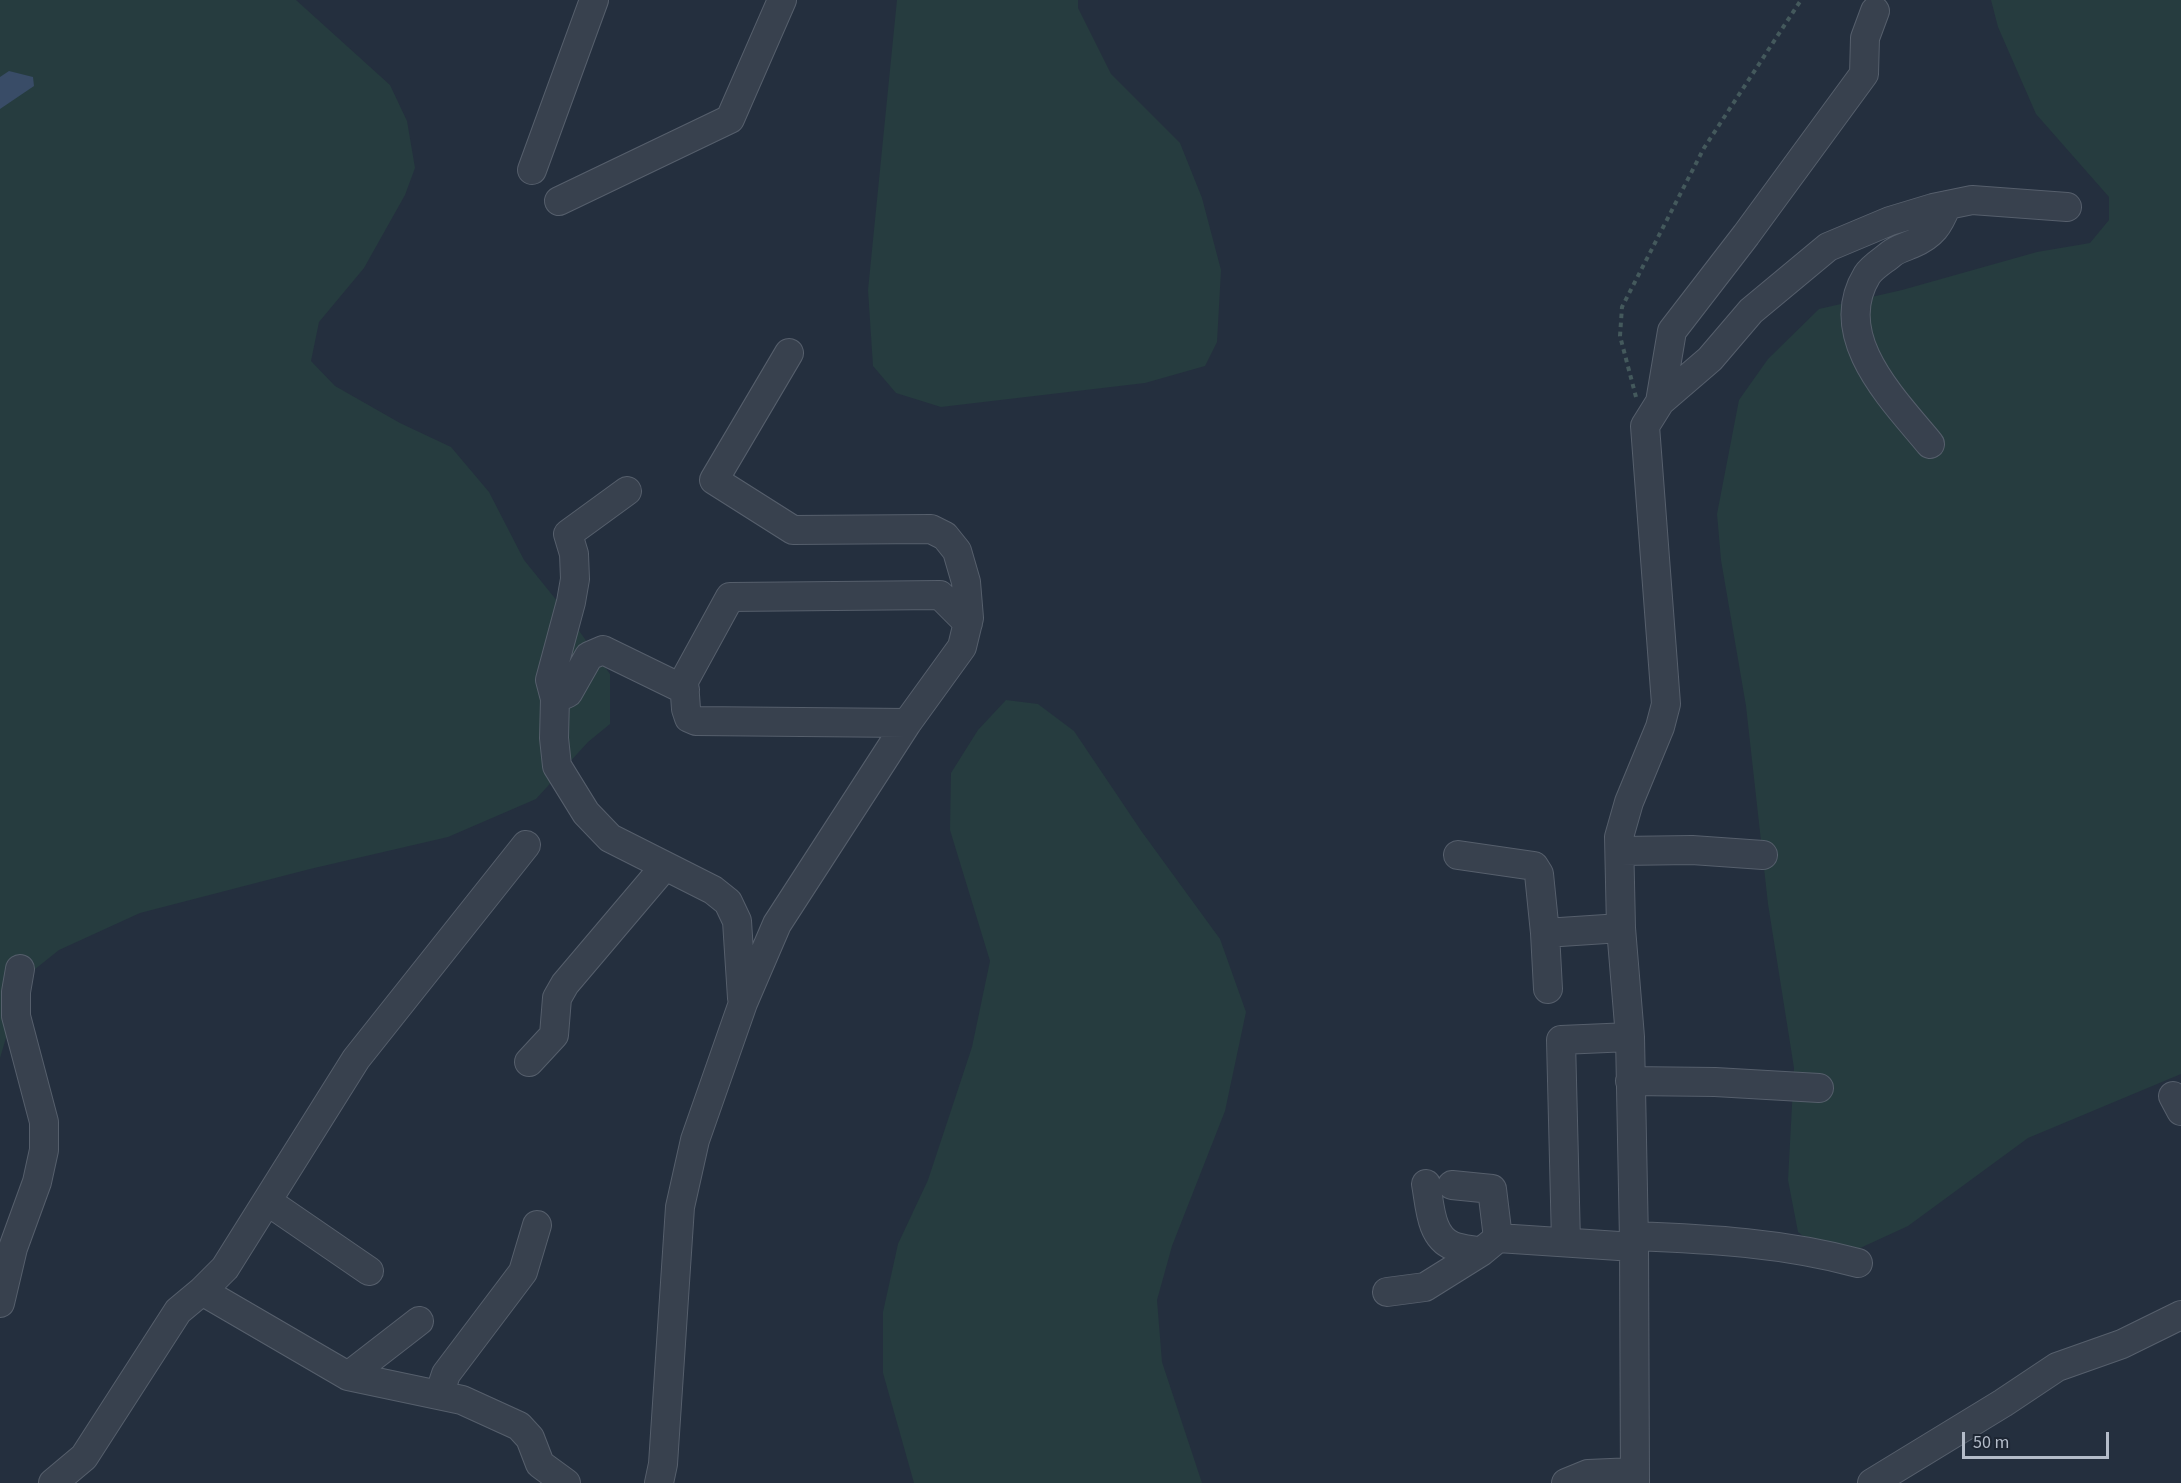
<!DOCTYPE html>
<html>
<head>
<meta charset="utf-8">
<style>
  body { margin:0 }
  #map { position:relative; width:2181px; height:1483px; overflow:hidden; background:#242f3e; font-family:"Source Sans 3",sans-serif }
  canvas { display:block }
  .scale { position:absolute; left:1962px; top:1432px; width:147px; height:27px; box-sizing:border-box; border:3px solid #b4bcc9; border-top:0; padding-left:8px; font-size:18px; line-height:21px; white-space:nowrap; color:#b4bcc9; -webkit-text-stroke:4px #1d2633; paint-order:stroke }
</style>
</head>
<body>
<div id="map">
<canvas width="2181" height="1483"></canvas>
<div class="scale">50 m</div>
</div>
<script>
const c = document.querySelector('canvas').getContext('2d');
c.lineJoin = 'round';
function fill(path, color) { c.fillStyle = color; c.fill(path, 'evenodd'); }
function stroke(path, color, width, dash) { c.strokeStyle = color; c.lineWidth = width; c.lineCap = dash ? 'butt' : 'round'; c.setLineDash(dash || []); c.stroke(path); }
fill(new Path2D(`
  M0,0H296L390,85L407,121L415,168L405,195L364,268L319,322L311,361L335,386L400,423L451,447L489,492L524,560L562,607L610,674V724L588,742L536,799L448,837L310,869L140,913L59,950L34,970L14,1011L0,1058Z
  M897,0H1078V8L1111,74L1180,143L1202,198L1221,270L1217,342L1205,366L1145,383L941,407L896,393L873,366L868,290Z
  M1991,0H2181V1074L2028,1138L1908,1226L1845,1255L1821,1250L1798,1232L1788,1180L1794,1068L1768,904L1746,706L1721,560L1717,514L1739,400L1768,359L1819,309L1902,290L2037,252L2090,243L2109,220V197L2036,114L1998,27Z
  M1006,700L1038,704L1074,731L1142,832L1220,939L1246,1012L1225,1111L1172,1246L1157,1300L1162,1362L1202,1483H914L883,1373V1312L898,1244L928,1180L972,1047L990,961L950,830L951,773L978,730Z`), '#263c3f');
fill(new Path2D(`
  M9,71L33,77L34,86L0,109V77Z`), '#394c67');
const minor = new Path2D(`
  M532,170L594,0
  M559,201L730,119L782,0
  M1660,402L1672,331L1746,235L1864,74L1865,38L1875,11
  M1930,444C1894,400 1829,337 1867,275C1872,267 1884,260 1891,254C1897,249 1905,247 1912,244C1933,235 1939,225 1947,205
  M627,491L568,534L574,554L575,579L571,602L550,680L555,699L568,693L589,656L603,650L685,690
  M555,699L554,738L557,766L586,813L610,838L713,890L728,902L737,921L742,998
  M907,723L696,721L689,718L686,709L684,681L730,597L940,595L968,623
  M1620,851L1692,850L1763,855
  M1458,855L1534,866L1539,874L1545,933L1621,928
  M1545,933L1548,989
  M529,1062L554,1035L557,998L565,984L665,866
  M1630,1081L1715,1082L1819,1088
  M2173,1096L2181,1111
  M1426,1184C1430,1205 1430,1237 1453,1246C1461,1249 1472,1250 1481,1252
  M1452,1185L1492,1189L1498,1238
  M267,1201L369,1271
  M1634,1236C1710,1239 1784,1243 1858,1263
  M1566,1242L1561,1040L1630,1037
  M202,1291L348,1376L462,1400L519,1426L530,1438L540,1464L566,1483
  M1387,1292L1425,1287L1481,1252L1498,1238L1634,1247
  M0,1303L13,1248L37,1182L44,1150V1122L16,1016V992L20,969
  M348,1376L419,1321
  M439,1395L446,1374L523,1272L537,1225
  M53,1483L84,1457L178,1311L202,1291L225,1268L356,1059L526,845
  M659,1483L663,1464L680,1207L695,1140L743,1003L777,924L907,723L962,647L969,618L966,582L957,551L945,536L931,529L793,530L714,480L789,353
  M1566,1483L1588,1474L1634,1472
  M1635,1483L1634,1241L1630,1037L1621,928L1619,837L1629,802L1660,727L1666,704L1645,426L1660,402L1710,359L1751,311L1828,247L1890,221L1933,208L1972,200L2067,207
  M1872,1483L2003,1403L2057,1367L2122,1344L2181,1315`);
stroke(minor, '#565f6c', 30);
stroke(new Path2D(`
  M1636,397L1620,336L1622,307L1704,148L1801,0`), '#44595c', 4, [4.5, 4.5]);
stroke(minor, '#38414e', 28);
</script>
</body>
</html>
